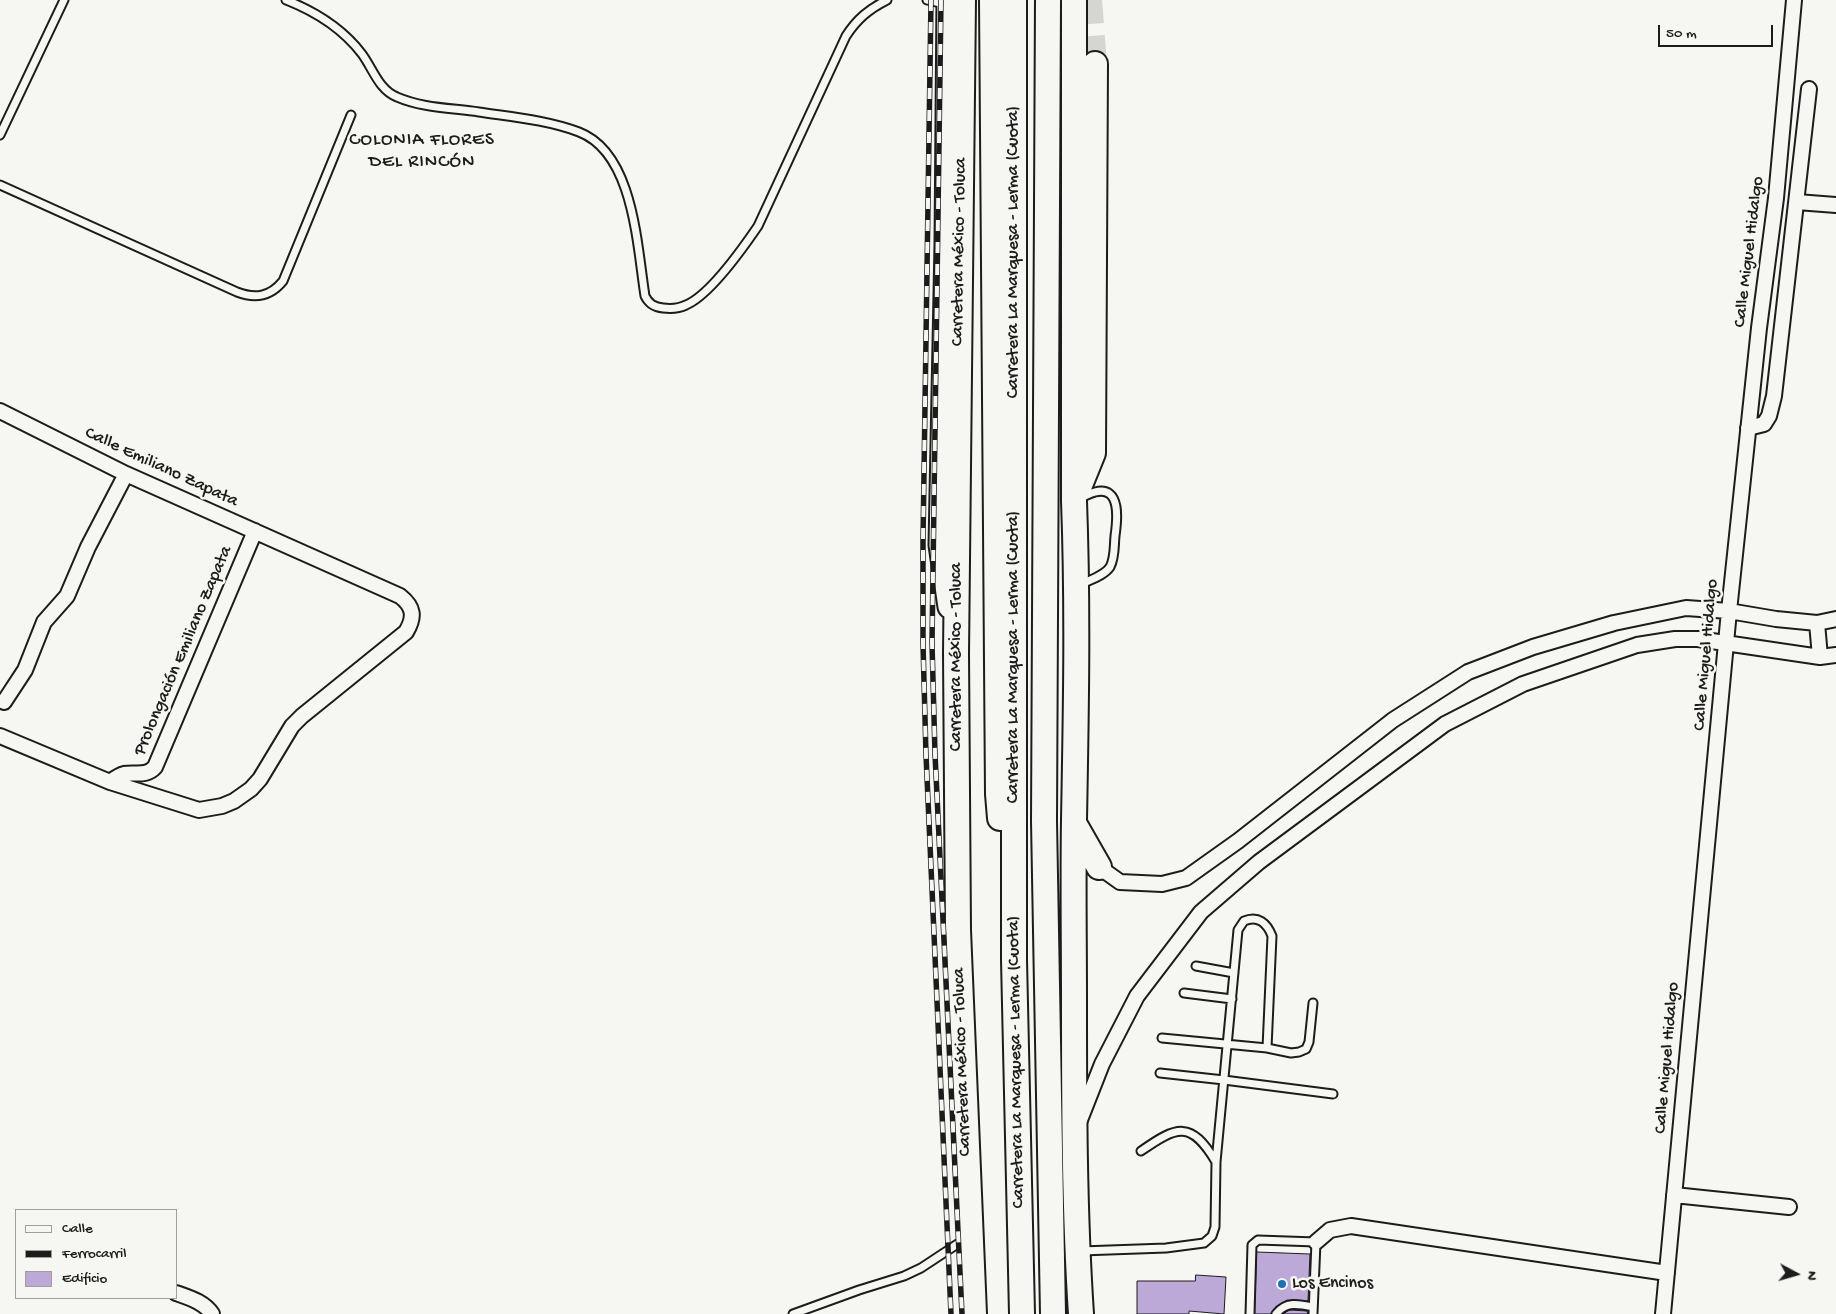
<!DOCTYPE html>
<html>
<head>
<meta charset="utf-8">
<style>
  body { margin:0 }
  #map { position:relative; width:1836px; height:1314px; overflow:hidden; background:#f6f6f2; font-family:"Gochi Hand",sans-serif }
  canvas { display:block }
  .legend { position:absolute; left:15px; top:1209px; width:162px; height:90px; box-sizing:border-box; background:#f6f6f2; border:1px solid #9f9f9c; margin:0; padding:6px 9px; list-style:none; font-size:15px; color:#1c1c1c }
  .legend li { display:flex; align-items:center; gap:10px; height:25px }
  .legend b { width:25px; border:1px solid #9f9f9c }
  .north { position:absolute; left:1771px; top:1249px; width:50px; height:50px; -webkit-text-stroke:4px #f6f6f2; paint-order:stroke; rotate:96deg; font-size:14px; font-weight:700; line-height:20px; text-align:center; color:#1c1c1c }
  .north::after { content:''; display:block; margin:auto; width:18px; height:22px; background:#1c1c1c; clip-path:polygon(50% 0,100% 100%,50% 72%,0 100%) }
  .scale { position:absolute; left:1658px; top:25px; width:115px; height:22px; box-sizing:border-box; border:2px solid #1c1c1c; border-top:0; padding-left:6px; font-size:15px; line-height:18px; white-space:nowrap; color:#1c1c1c; -webkit-text-stroke:4px #f6f6f2; paint-order:stroke }
</style>
</head>
<body>
<div id="map">
<canvas width="1836" height="1314"></canvas>
<ul class="legend">
<li><b style="height:6px;background:#f6f6f2"></b>Calle</li>
<li><b style="height:6px;background:#1c1c1c"></b>Ferrocarril</li>
<li><b style="height:14px;background:#bda9d8"></b>Edificio</li>
</ul>
<div class="north">N</div>
<div class="scale">50 m</div>
</div>
<script>
const c = document.querySelector('canvas').getContext('2d');
c.lineJoin = 'round';
function fill(path, color) { c.fillStyle = color; c.fill(path, 'evenodd'); }
function stroke(path, color, width, dash) { c.strokeStyle = color; c.lineWidth = width; c.lineCap = dash ? 'butt' : 'round'; c.setLineDash(dash || []); c.stroke(path); }
function write(font, color, halo, rows, align = 'center') {
  c.font = font + ' "Gochi Hand",sans-serif'; c.lineWidth = 5; c.setLineDash([]); c.textBaseline = 'middle'; c.strokeStyle = halo; c.fillStyle = color; for (const [text, x, y, turn = 0] of rows) {
    c.save(); c.translate(x, y); c.rotate((+turn || 0) * Math.PI / 180); c.textAlign = isNaN(turn) ? turn : align; if (halo) c.strokeText(text, 0, 0); c.fillText(text, 0, 0); c.restore();
  }
}
const building = new Path2D(`
  M1257,1252L1310,1254L1308,1301L1287,1300L1277,1306L1271,1314H1255Z
  M1196,1275L1226,1277L1224,1314L1189,1311V1314H1137V1281H1195Z
  M1290,1310L1307,1311L1308,1314H1283Z`);
fill(building, '#bda9d8');
stroke(building, '#1c1c1c', 1);
stroke(new Path2D(`
  M1090,0L1095,64`), '#d5d5d2', 24, [24, 12]);
const service = new Path2D(`
  M286,0C314,11 343,29 362,54C373,69 379,90 397,97C422,108 452,108 479,112C512,117 547,120 579,132C634,153 637,246 645,296C649,304 654,307 663,308C671,309 678,309 686,305C710,295 743,248 758,226L846,36C857,19 869,9 887,0
  M927,0L945,4
  M0,135L64,0
  M0,185L237,292C255,299 270,297 283,281L351,115
  M1080,585C1089,580 1104,576 1110,567C1115,558 1114,546 1115,536C1117,522 1122,485 1095,492C1090,493 1086,496 1081,498
  M1196,966L1234,973
  M1184,993L1232,999
  M1162,1038L1267,1048
  M1160,1073L1224,1080L1333,1094
  M1141,1151C1177,1126 1191,1120 1216,1162
  M1081,1251L1166,1248L1204,1243L1212,1236L1215,1227L1216,1162L1238,930L1244,921C1258,915 1267,923 1272,936L1267,1048L1291,1053L1299,1052L1306,1049L1309,1042L1313,1003
  M793,1314L859,1290L904,1276L921,1268L965,1239
  M1250,1314L1252,1245L1258,1240L1316,1242L1313,1314
  M1276,1314C1286,1301 1299,1304 1313,1307`);
const minor = new Path2D(`
  M1797,202L1836,205
  M0,411L126,474L400,596C414,607 415,617 406,632L302,716L292,726L260,779L251,789L234,801L222,806L199,810L110,782L0,736
  M1748,428L1764,424L1769,416L1774,396L1809,89
  M1817,623L1820,657
  M4,702L25,670L44,622L67,596L88,547L126,474
  M110,782C114,779 119,775 124,774C136,772 146,777 155,767L255,531
  M1099,867L1120,882L1162,884L1186,878L1238,841L1393,720L1468,672L1533,647L1614,623L1686,608L1729,611L1776,619L1817,623L1836,619
  M1080,1120L1102,1064L1137,996L1201,912L1259,862L1445,724L1523,684L1637,645L1675,639H1698L1820,657L1836,655
  M1674,1195L1789,1207
  M1316,1242L1330,1230L1351,1226L1667,1273
  M176,1293C190,1298 204,1302 212,1314
  M1663,1314L1729,611L1759,328L1776,198L1794,0`);
const primary = new Path2D(`
  M948,0L946,244L940,545L949,607`);
const motorway = new Path2D(`
  M963,0L956,653L958,930L974,1314
  M992,0L998,794L1000,818
  M1014,0V960L1022,1314
  M1048,0L1044,821L1053,1314
  M1074,0V501C1078,607 1076,713 1074,820C1073,880 1074,940 1074,999C1074,1105 1074,1209 1081,1314
  M1078,490L1093,453L1095,64
  M1075,825L1099,867`);
stroke(service, '#1c1c1c', 11);
stroke(minor, '#1c1c1c', 18);
stroke(primary, '#1c1c1c', 25);
stroke(motorway, '#1c1c1c', 28);
stroke(service, '#f6f6f2', 7);
stroke(minor, '#f6f6f2', 14);
stroke(primary, '#f6f6f2', 21);
stroke(motorway, '#f6f6f2', 24);
const rail = new Path2D(`
  M931,0L923,541V644L926,755L951,1314
  M941,0L932,643L935,754L962,1314`);
stroke(rail, '#1c1c1c', 5.5);
stroke(rail, '#f6f6f2', 4, [11]);
for (const [x, y, r, color] of [
  [1282,1284,5,"#1f6fb2"]
]) { const dot = new Path2D(); dot.arc(x, y, r, 0, 2 * Math.PI); c.fillStyle = color; c.fill(dot); stroke(dot, '#f6f6f2', 2); }
write('18px', '#1c1c1c', '#f6f6f2', [
  ["Carretera México - Toluca",960,252,-89],
  ["Carretera La Marquesa - Lerma (Cuota)",1014,252,-90],
  ["Calle Miguel Hidalgo",1750,252,-83],
  ["Calle Emiliano Zapata",161,468,25],
  ["Prolongación Emiliano Zapata",184,651,-67],
  ["Calle Miguel Hidalgo",1707,655,-85],
  ["Carretera México - Toluca",957,657,-90],
  ["Carretera La Marquesa - Lerma (Cuota)",1014,657,-90],
  ["Calle Miguel Hidalgo",1668,1058,-85],
  ["Carretera México - Toluca",963,1062,-92],
  ["Carretera La Marquesa - Lerma (Cuota)",1017,1062,-91]
]);
write('18px', '#1c1c1c', '#f6f6f2', [
  ["Los Encinos",1292,1284]
], 'left');
c.letterSpacing = '1px';
write('19px', '#1c1c1c', '#f6f6f2', [
  ["COLONIA FLORES",422,141],
  ["DEL RINCÓN",422,163]
]);
c.letterSpacing = '0px';
</script>
</body>
</html>
